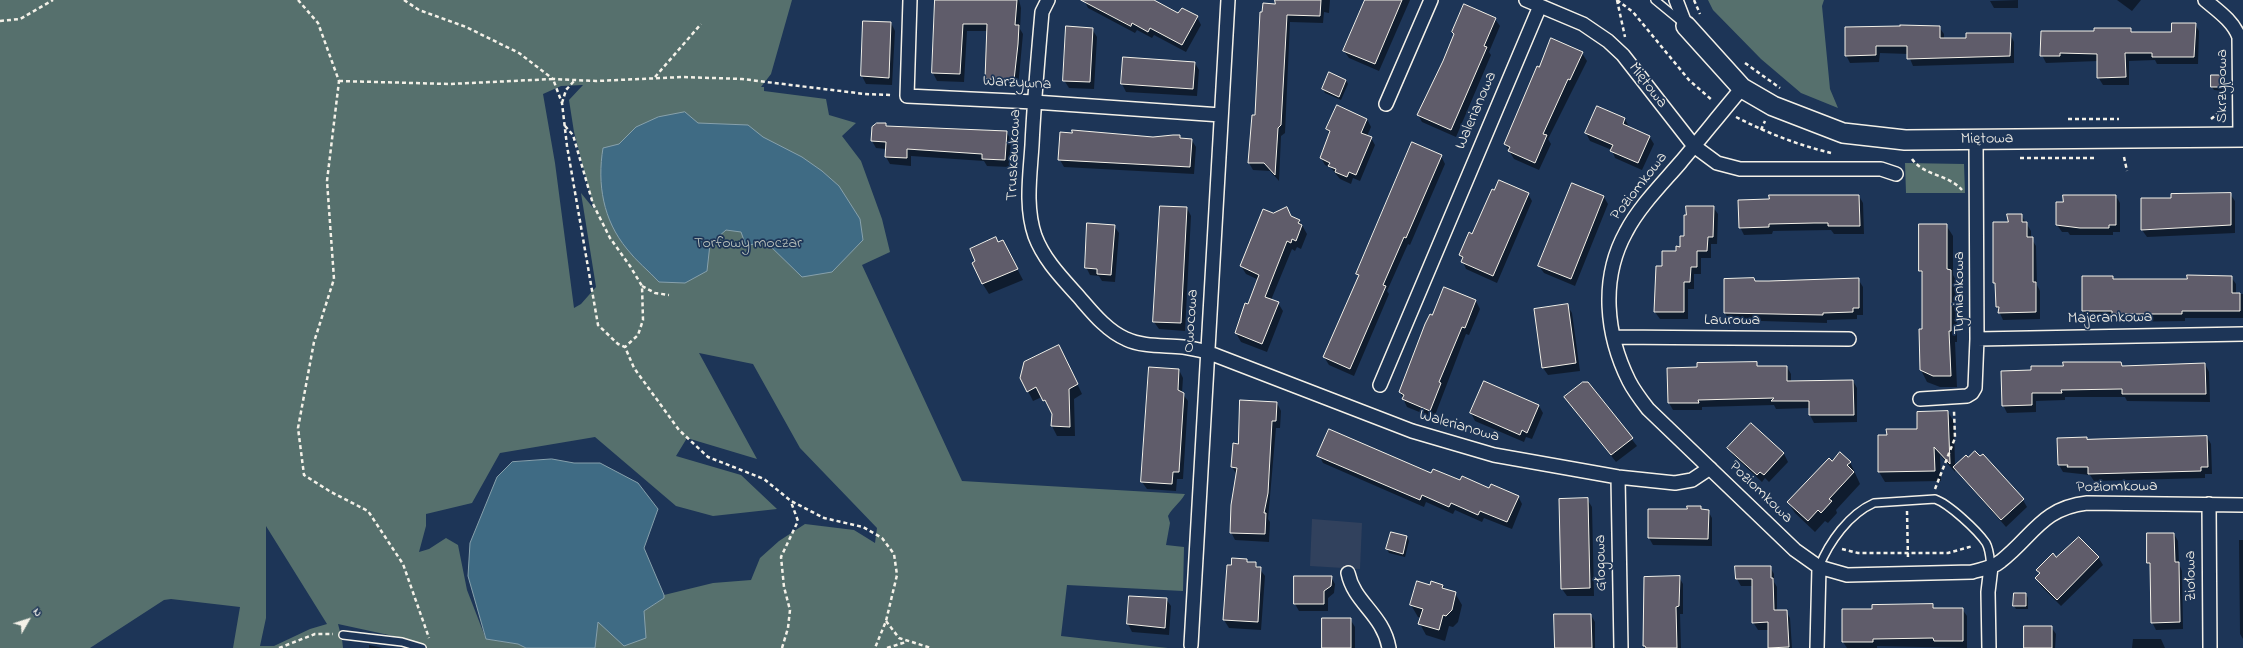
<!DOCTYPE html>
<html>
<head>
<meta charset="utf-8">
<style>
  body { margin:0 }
  #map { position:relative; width:2243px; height:648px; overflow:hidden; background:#1d3557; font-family:"Indie Flower",sans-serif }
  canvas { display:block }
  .north { position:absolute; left:8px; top:600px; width:40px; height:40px; -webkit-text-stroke:3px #1d3557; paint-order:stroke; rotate:51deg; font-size:11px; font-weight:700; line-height:16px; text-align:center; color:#f4f1e8 }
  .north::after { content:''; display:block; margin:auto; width:14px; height:18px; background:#f4f1e8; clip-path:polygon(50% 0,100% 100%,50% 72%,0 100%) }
</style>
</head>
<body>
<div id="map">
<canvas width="2243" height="648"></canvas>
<div class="north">N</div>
</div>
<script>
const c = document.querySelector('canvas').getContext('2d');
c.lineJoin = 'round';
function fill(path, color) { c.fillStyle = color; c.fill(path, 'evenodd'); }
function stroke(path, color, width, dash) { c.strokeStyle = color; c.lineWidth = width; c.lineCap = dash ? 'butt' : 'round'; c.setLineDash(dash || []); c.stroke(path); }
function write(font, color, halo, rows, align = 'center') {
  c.font = font + ' "Indie Flower",sans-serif'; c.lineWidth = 3.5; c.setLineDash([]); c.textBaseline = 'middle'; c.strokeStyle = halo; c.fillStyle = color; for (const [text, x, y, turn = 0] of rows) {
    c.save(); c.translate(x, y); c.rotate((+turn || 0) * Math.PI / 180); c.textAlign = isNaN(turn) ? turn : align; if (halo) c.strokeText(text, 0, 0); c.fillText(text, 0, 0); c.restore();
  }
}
fill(new Path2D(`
  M1312,519L1362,523L1360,569L1310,566Z`), '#31415d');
fill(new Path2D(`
  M0,0H792L771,74L761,87H764V91L826,99L829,115L856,123L842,136L861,161L882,219L890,252L862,265L962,481L1185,494C1180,503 1173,507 1168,516L1170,523L1166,545L1184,547L1183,591L1067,585L1061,636L1168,648H595L598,622L644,611L664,598V595L713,583L751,580L760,558L779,541L805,524L854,530L875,543L877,528L800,448L753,364L699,353L757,459L687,438L676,456L741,475L777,509L713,516L676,506L595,437L500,453L472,503L426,514V526L419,552L429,549L446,538L458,545L467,590L486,639L518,644L526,648H414L412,642L398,637L338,624L342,639L343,648H233L240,607L171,599L164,600L90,648H0ZM583,85L569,100L574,132L594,209L581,193L596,287L581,304L574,308L555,163L543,94L561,86ZM266,526L327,624L310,629L274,646H260L266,618Z
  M1708,0H1824L1822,6L1830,89L1838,108L1801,93L1761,59L1713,10Z
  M1905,163L1964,164L1965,193H1906Z`), '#56706d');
const water = new Path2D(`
  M685,112L698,123L748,125L763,137L802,157L822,171L839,186L860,219L863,240L832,272L802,277L765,241L746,246L741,232L726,230L710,244L707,271L685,283L659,282C649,271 636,261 627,249C603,220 597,184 603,148L619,144L636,127L658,117Z
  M552,459L574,463H600L638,483L658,509L644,548L664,595V598L644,611L646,638L624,646L598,622L595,648H526L518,644L486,639L468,576L470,543L497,477L512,462Z`);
fill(water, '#3f6b84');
stroke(water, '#87a1ac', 1);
fill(new Path2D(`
  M936,0H1019L1021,8L1020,29L1023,34L1018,87L991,86L986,78L988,31H967L964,82L937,81L933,73Z
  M1084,0H1137L1179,14L1197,17L1201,25L1186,52L1154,35L1152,38L1137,30L1135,33L1088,8Z
  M1289,0H1330L1329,13L1324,12L1323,23L1290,22L1285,133L1281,136L1279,181L1270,171L1253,170L1249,163L1276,5Z
  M1366,0H1410L1379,71L1349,58L1344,51Z
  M2018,0V8H1994L1990,1Z
  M2117,0H2141L2132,11Z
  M1495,19L1500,26L1489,52L1491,55L1456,137L1422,122L1418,115L1444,61L1455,36L1453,32Z
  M864,22L891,23L895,31L892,85L866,84L862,76Z
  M2195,24L2199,31L2198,64H2157L2155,60L2129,61V85H2103L2098,77V61L2046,63L2042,55L2095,32L2130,29L2133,33H2172Z
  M1901,27H1939L1944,34V39H1967L2010,34L2014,42V63L1913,66L1908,54L1880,53L1879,62L1850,63L1846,55Z
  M1092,29L1097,37L1094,89L1069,88L1064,80Z
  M1582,53L1587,61L1548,139L1551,144L1539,170L1514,159L1505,144L1539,68Z
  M1195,63L1199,70L1197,96L1126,92L1122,84Z
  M2223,76L2225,79V91L2214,90L2212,87Z
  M1346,80L1348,84L1341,100L1325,93L1323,89Z
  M1597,107L1625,119L1629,127L1649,136L1654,144L1642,170L1615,158L1612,150L1590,141L1586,133Z
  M1367,119L1371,127L1367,136L1371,138L1375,145L1360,181L1353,178L1351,184L1340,179L1331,168L1325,165L1321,158L1330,135L1327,129Z
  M885,124L887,127L1006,132L1011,139L1009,167L987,166L984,161L911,156V166L890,164L886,157V149L876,148L872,141Z
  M1088,132L1152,138H1165V135L1191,139L1196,147L1194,174L1064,167L1060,160L1061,133Z
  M1441,156L1445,164L1410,245L1408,244L1387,291L1389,294L1354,376L1329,365L1324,357L1359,277L1357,274Z
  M1528,194L1532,201L1497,283L1466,269L1460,255L1473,235Z
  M2230,194L2235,201V233L2147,237L2142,230L2172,199Z
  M1859,196L1863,203L1864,234H1834L1831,230L1773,231L1772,234L1744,235L1740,227Z
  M2116,196L2120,203V232H2113V235H2070L2068,232H2062L2057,225Z
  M1604,197L1608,204L1575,286L1544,273L1539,266Z
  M1713,207L1718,214L1717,244H1711V258H1701V274H1694V289H1688V319H1660L1655,312L1663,267L1681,248L1685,237Z
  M1187,208L1191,216L1185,331L1159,329L1154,322Z
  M1273,214L1299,220L1307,234L1301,249L1297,247L1295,251L1292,249L1271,300L1278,303L1283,311L1267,352L1241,342L1236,333L1259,280L1246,274L1241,266Z
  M2021,215L2031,231V238L2036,246L2037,285L2040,291V319L2003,320L1997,307L1996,287L1994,282L2009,223Z
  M1946,225L1953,236V275L1957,282V342H1955L1957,387H1940L1927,382L1921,370L1923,275L1920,271Z
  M1114,226L1119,233L1115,282L1102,281L1099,276L1090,275L1086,267Z
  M1009,253L1023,280L989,294L982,283Z
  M2083,277L2157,280L2231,277L2236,284V294H2243V318H2185V321L2117,322L2115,318L2088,319L2083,311Z
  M1858,279L1863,287V315H1857V319L1827,320V323L1729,320L1725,313L1755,282Z
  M1445,288L1476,301L1480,309L1469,335L1466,334L1434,418L1407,407L1400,392L1411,367L1409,364L1430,315L1433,316Z
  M1567,305L1572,313L1580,371L1548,375L1543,368Z
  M1064,356L1082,394L1074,399L1075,436H1057L1052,426L1053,414L1051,410L1042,397L1033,401L1021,377L1025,363Z
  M1756,363L1759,367H1787L1791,374V382L1853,381L1857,388V422L1814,423L1810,415V408L1776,409L1774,405L1702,407V410H1673L1669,403Z
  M2121,363L2123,367L2205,364L2209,372L2210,402L2127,401L2125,397H2065V400L2036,401V412L2007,413L2003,405L2064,367Z
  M1179,370L1183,378L1182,393L1188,401L1183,479H1177L1176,491L1147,489L1142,482Z
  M1484,382L1539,406L1543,413L1532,439L1526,437L1524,442L1475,421L1471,413Z
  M1588,383L1637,446L1616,462L1565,397Z
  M1277,403L1281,411L1280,428H1276L1268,519L1270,522L1269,542L1235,540L1231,532L1237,475L1232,467L1239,445Z
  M1948,412L1954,422L1955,466L2023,500L2027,507L2006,527L1955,469V472L1940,455L1941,481L1885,482L1879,472L1888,436L1918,430Z
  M1751,424L1784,454L1788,462L1769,482L1765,478L1762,482L1733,455L1728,448Z
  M2207,437L2211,444L2212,474H2205V478L2094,481L2090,475L2063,472L2059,465L2088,440Z
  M1319,455L1431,474L1518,496L1522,504L1512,529L1484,518L1482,522L1455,510L1453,514L1426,502L1424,507L1323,463Z
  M1832,462H1850L1860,484L1836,510L1837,513L1828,523L1825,521L1815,532L1795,513L1788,502Z
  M1587,499L1592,507L1594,596H1567L1562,589Z
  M1708,511L1712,518V546L1653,545L1649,538Z
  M1391,533L1407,537L1409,541L1405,557L1389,553L1387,549Z
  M2174,534L2178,541L2179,564L2182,571L2183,629L2156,630L2152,622L2151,568L2148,563Z
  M2239,540H2243V639L2240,634Z
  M2098,557L2103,565L2061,606L2041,586L2036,578L2040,575L2037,570Z
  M1246,560L1248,563H1255L1265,576L1261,630L1229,628L1224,620L1228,566Z
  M1770,567L1774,574V582L1777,587V611H1786L1790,618L1792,648H1769V630H1758L1753,622V586H1741L1737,579Z
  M1331,577L1335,584L1334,593L1328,598V611H1299L1295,604Z
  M1679,577L1683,584V614H1680L1681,648H1644L1645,578Z
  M1432,583L1443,586L1446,590L1455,593L1462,605L1458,622L1453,627L1449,626L1445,641L1426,635L1420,624L1421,618L1418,617L1411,605L1431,586Z
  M2026,594L2028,598V609H2016L2014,606Z
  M1129,597L1166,599L1171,606L1169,635L1132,632L1128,624Z
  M1932,605L1935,609H1962L1967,616V648L1877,646V648H1847L1843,642L1874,610Z
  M1591,615L1595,622V648H1556Z
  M1350,619L1355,627V648H1323Z
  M2025,627H2051L2056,634L2055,648H2023Z
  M2133,639H2161L2165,648H2132Z
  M369,645L383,648H369Z`), '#0007');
const building = new Path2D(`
  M935,0H1017L1015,25H1019L1018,44L1014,80L985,79L987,24H963L960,74L932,73Z
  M1081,0H1154L1178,13L1182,8L1198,16L1182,45L1150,28L1148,32L1132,23L1131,26Z
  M1275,0H1321L1320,16L1287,15L1281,125L1278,128L1275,175L1264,163H1248L1252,115H1255L1260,12H1262L1263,3L1275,4Z
  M1365,0H1402L1375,64L1343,51Z
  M1464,4L1496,18L1484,46L1487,47L1451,130L1417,115L1443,61L1454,34L1452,32Z
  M863,21L891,22L889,78L861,76Z
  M2172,23H2196L2194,57H2152V53H2125L2126,77L2097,78V54L2060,53V56H2040L2041,31H2094V28H2131V32H2171Z
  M1900,25L1940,26V38H1966V33H2011L2010,56L1907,59V46H1876V55L1845,56V27L1900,26Z
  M1066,26L1093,28L1090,82L1063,81Z
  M1551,38L1583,52L1570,80L1568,79L1543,134L1547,135L1535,163L1508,151L1510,147L1504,144L1537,66L1539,67Z
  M1123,57L1195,62L1193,89L1121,84Z
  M1329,72L1346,80L1339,97L1322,89Z
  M2211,75H2223V87H2211Z
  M1337,105L1367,119L1361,133L1372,137L1356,175L1349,172L1347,177L1335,172L1336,169L1328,166L1330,163L1320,158L1330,131L1326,129Z
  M1597,106L1625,118L1623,124L1650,136L1638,163L1610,151L1613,145L1585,133Z
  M877,123H886V126L1007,131L1005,160L982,159V154L907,149V158L885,157L886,142L871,141L872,127Z
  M1072,130L1153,137L1173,135H1180V138L1192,139L1190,167L1058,160L1060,132L1072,133Z
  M1412,142L1442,155L1406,238L1404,237L1383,285L1386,286L1350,369L1323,357L1359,275L1356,274Z
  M1499,180L1529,193L1493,276L1461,262L1463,257L1459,255L1469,232L1472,234L1492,189L1494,190Z
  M1572,183L1604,196L1571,279L1538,266Z
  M2231,193V225L2141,230V198H2171V194Z
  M1769,195H1859L1860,226H1828V223H1814L1769,224V227L1739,228L1738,200L1769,199Z
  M2063,195H2116V225H2109V228H2080L2056,225V202H2063Z
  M1160,206L1187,207L1181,323L1153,322Z
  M1686,206H1714L1713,237H1708L1707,251H1697V267H1691L1690,282H1684V312H1654L1656,266H1662V251H1676V246L1680,247V236H1684V215H1686Z
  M1287,207L1291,216L1300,220L1298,223L1302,225L1296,241L1292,239L1291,243L1287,241L1265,297L1279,302L1262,344L1235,333L1245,303L1248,304L1259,275L1240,266L1263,209L1273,213Z
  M2007,214H2022V222H2027V237H2033V282H2036V312L1998,313L1999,307H1996L1995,283H1993V222H2008Z
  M1087,223L1115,225L1111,275L1097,274V269L1085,268Z
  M1919,224H1947V269L1951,270V331H1949L1951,376H1933L1920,370L1919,329H1922V271H1919Z
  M996,237L998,242L1003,240L1018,269L982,284L972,263L975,261L970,249Z
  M2187,275L2232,276V293H2240V311H2182V314H2112V311H2082V276H2113V279H2187Z
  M1754,278L1755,281H1769L1859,278V308H1853V312L1823,313V315L1724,313V279Z
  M1444,287L1476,300L1465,328L1462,327L1439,382L1441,383L1430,411L1402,399L1404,395L1399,392L1425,324L1430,314L1432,315Z
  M1568,304L1576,363L1542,368L1534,309Z
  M1059,345L1078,384L1069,389L1070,427L1051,426L1052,414L1045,400L1043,401L1036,387L1027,392L1020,378L1024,362Z
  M1757,362V366H1787V381L1853,380L1854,415H1809V401H1771L1774,398L1698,400L1699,403H1668L1667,368L1697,367V363Z
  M2063,362H2121L2122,366L2205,363L2206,394H2122V389L2061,390L2062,393H2032V405L2002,406L2001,371L2031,370V366H2063Z
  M1149,367L1179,369L1178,390L1184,393L1179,472H1173L1172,484L1141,482Z
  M1484,381L1539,405L1527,433L1522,430L1520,435L1470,413Z
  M1583,382H1588L1633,438L1611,455L1564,397Z
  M1240,400L1277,402L1276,421H1272L1268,493L1264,513H1266L1265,534L1230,533L1231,505L1237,468L1231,467L1233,443L1238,444Z
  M1948,411L1950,464L1934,447L1935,471L1878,472V435H1887L1886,429H1917V412Z
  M1751,423L1784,453L1764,475L1760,472L1757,475L1727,448Z
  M1329,429L1431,473L1433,469L1460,480L1462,476L1489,488L1491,484L1519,496L1507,522L1480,511L1478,515L1451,503L1449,507L1422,495L1420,500L1317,456Z
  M2207,436L2208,467H2201V471L2088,474V467H2067L2068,465H2058L2057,438L2087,437V439Z
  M1975,451L1980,456L1983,454L2024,499L2001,520L1953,467L1966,455L1968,457Z
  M1840,452L1851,462L1847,465L1854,472L1829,499L1832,501L1821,513L1818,510L1808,521L1787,502L1829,458L1832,461Z
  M1588,498L1590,588L1561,589L1559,499Z
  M1687,506H1701V509L1709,510L1708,539L1648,538V509H1687Z
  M1391,532L1407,536L1403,554L1386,549Z
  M2147,533H2174L2175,562H2179L2180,622L2151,623L2150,563H2147Z
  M2079,537L2099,557L2057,600L2035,578L2040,573L2036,570L2053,553L2056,557Z
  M1232,558L1247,559V562H1256V567H1261L1258,622L1223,620L1227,565H1231Z
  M1735,566H1771V578H1773L1774,610H1787L1789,647L1768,648V622L1752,623V579H1736Z
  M1294,576H1332L1331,586L1324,591V604H1294Z
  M1680,576L1679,606L1676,607L1677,648H1646L1645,646H1643L1644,577Z
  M1417,581L1430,585L1431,581L1443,585L1442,588L1456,592L1452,610L1446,616L1443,615L1439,630L1418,624L1423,609L1410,605Z
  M2014,593H2026V606H2013Z
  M1129,596L1167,598L1165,628L1127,624Z
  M1933,604V608H1963V641H1934L1933,638L1873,639V642H1842V609H1872V605Z
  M1554,614H1591L1592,648H1555Z
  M1322,618H1351V648H1322Z
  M2024,626H2052V648H2024Z`);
fill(building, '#5f5c6a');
stroke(building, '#f4f1e8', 1);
const lane = new Path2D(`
  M1655,0L1683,23
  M1819,567C1829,542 1849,514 1874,503L1935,499C1949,504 1977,530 1986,543C1990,550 1990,559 1991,567
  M343,635L402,642L422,648`);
const street = new Path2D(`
  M910,0L907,96L1034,102L1221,115
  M1048,0L1042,12C1038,57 1034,101 1032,145C1030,176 1025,207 1035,236C1044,260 1062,278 1079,297C1092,312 1107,331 1126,339C1143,347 1165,345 1183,347C1191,348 1199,350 1207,352L1412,431L1494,455L1618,477L1675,483L1692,480L1710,468
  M1526,0L1583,24L1608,41L1623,55L1694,146L1717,163L1740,169H1881L1896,174
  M1676,0L1686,26
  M2205,0C2218,11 2233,21 2239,37L2240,137
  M1742,88C1721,113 1701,138 1680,163C1661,185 1639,207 1626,232C1600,279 1606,335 1629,381C1634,391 1641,400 1648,409L1795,550L1819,567L1847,575L1972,572C1982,569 1993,568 2001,561C2033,536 2042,508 2087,503L2243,505
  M1386,104L1431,0
  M1614,337L1849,339
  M1977,339L2243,334
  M1380,385L1540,6
  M1920,399L1967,396L1972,393L1975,388L1977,339L1976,139
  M1618,477L1621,648
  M2209,504L2210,648
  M1348,573C1354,603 1383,614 1389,648
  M1191,645L1228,0
  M1817,648L1819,567
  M1989,648L1988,592L1991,567`);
const secondary = new Path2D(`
  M1686,26L1742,88L1773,106L1843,133L1905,140L2243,137`);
stroke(lane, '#f4f1e8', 10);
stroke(street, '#f4f1e8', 16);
stroke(secondary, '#f4f1e8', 22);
stroke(new Path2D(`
  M298,0L318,23L339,81L327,181L334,279L314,342L298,428L304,475L331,492L368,511L403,564L429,638
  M404,0L419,10L466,27L519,53L553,79L596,81L683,77L742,79L865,94L893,95
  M1617,0L1633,12L1689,80L1713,101
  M1617,0L1625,37
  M1694,0L1700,14
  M0,21L20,19L53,0
  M1745,63L1780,88
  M655,77L701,24
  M339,81L450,84L553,79L562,103L567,146L598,325L618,344L625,347L634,368L679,430L708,457L764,479L791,501L824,518L863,527L882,538L894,554L897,575L886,621L875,648
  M562,103L566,90L575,80
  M1736,117C1767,133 1798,145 1831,153
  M2068,119H2119
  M2211,119L2223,109H2226
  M565,126L573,135L593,204L610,238L630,266L642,286L643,320L638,335L625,347
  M1761,130L1765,121
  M2124,157L2127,171
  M2020,158H2095
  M1912,159C1924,176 1948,174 1962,190
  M642,286L655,293L669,295
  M1935,489L1955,438L1954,411
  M1907,511L1908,560
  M1842,549L1858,553H1948L1973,546
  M886,621L899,638L931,648
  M279,648L315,634H333
  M782,648L788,628L790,610L784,587L781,557L798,521L791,502
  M887,648L906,642`), '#f4f1e8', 2.5, [4, 3]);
stroke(lane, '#1d3557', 7);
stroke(street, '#1d3557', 13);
stroke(secondary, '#1d3557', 19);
write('16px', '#f4f1e8', '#1d3557', [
  ["Warzywna",1017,84,3],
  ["Miętowa",1647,86,52],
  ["Skrzypowa",2223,86,-90],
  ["Walerianowa",1477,111,-67],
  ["Miętowa",1987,140,-1],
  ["Truskawkowa",1015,155,-88],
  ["Poziomkowa",1640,187,-52],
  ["Tymiankowa",1960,293,-90],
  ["Majerankowa",2110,319,-1],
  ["Owocowa",1192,321,-86],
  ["Laurowa",1732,321],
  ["Walerianowa",1459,427,16],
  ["Poziomkowa",2117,488,-1],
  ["Poziomkowa",1760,493,44],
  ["Głogowa",1602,563,-91],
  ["Ziołowa",2192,576,-91]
]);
write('16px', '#bdc4bd', '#1d3557', [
  ["Torfowy moczar",748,244]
]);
</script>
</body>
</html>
